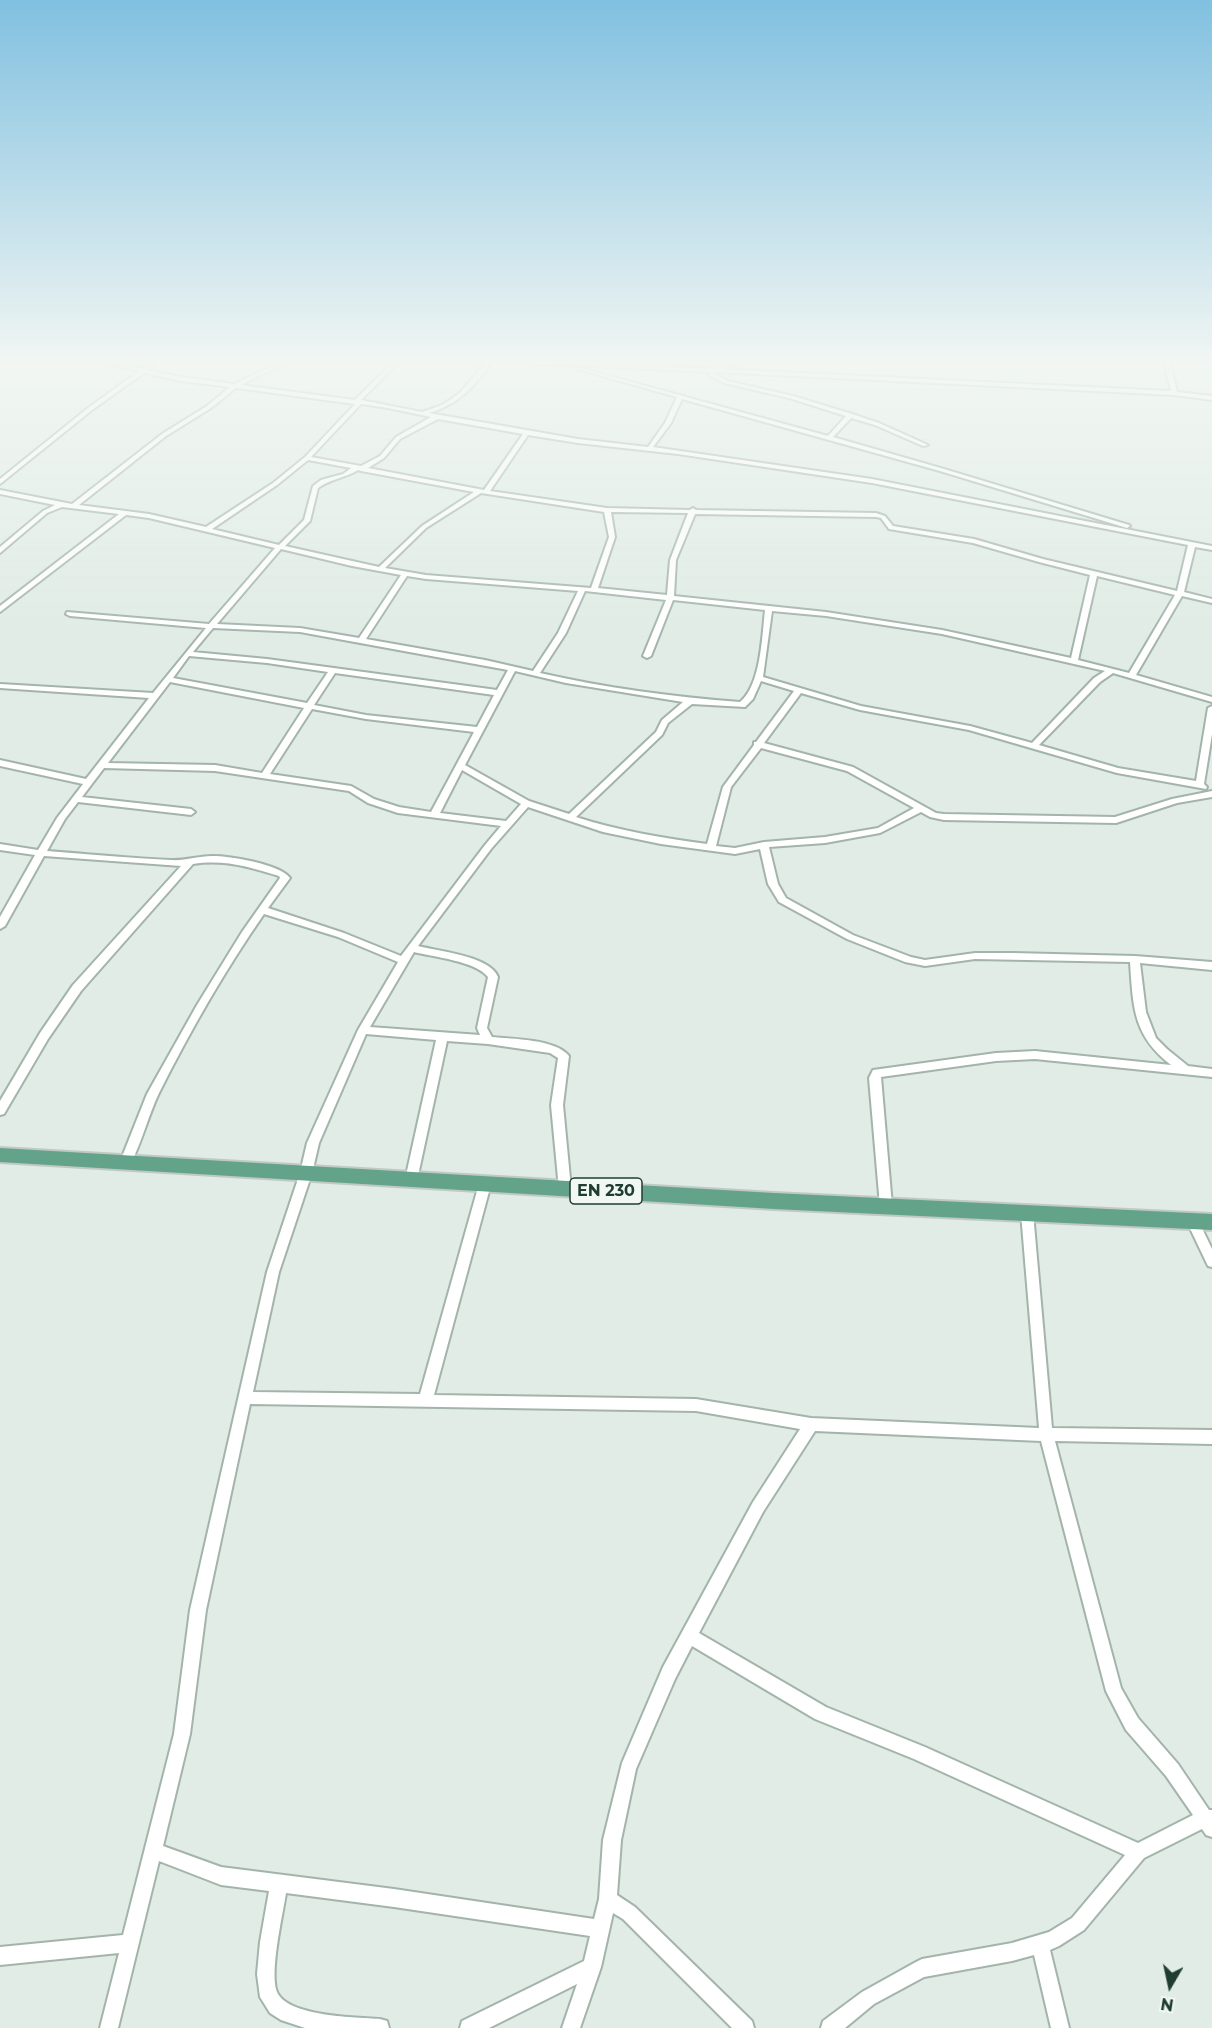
<!DOCTYPE html>
<html>
<head>
<meta charset="utf-8">
<style>
  body { margin:0 }
  #map { position:relative; width:1212px; height:2028px; overflow:hidden; background:#e0ece5; font-family:Montserrat,sans-serif }
  canvas { display:block }
  .north { position:absolute; left:1140px; top:1956px; width:60px; height:60px; -webkit-text-stroke:4px #f1f8f3; paint-order:stroke; rotate:189deg; font-size:16px; font-weight:700; line-height:24px; text-align:center; color:#203d31 }
  .north::after { content:''; display:block; margin:auto; width:21px; height:27px; background:#203d31; clip-path:polygon(50% 0,100% 100%,50% 72%,0 100%) }
</style>
</head>
<body>
<div id="map">
<canvas width="1212" height="2028"></canvas>
<div class="north">N</div>
</div>
<script>
const c = document.querySelector('canvas').getContext('2d');
c.lineJoin = 'round';
function stroke(path, color, width, dash) { c.strokeStyle = color; c.lineWidth = width; c.lineCap = dash ? 'butt' : 'round'; c.setLineDash(dash || []); c.stroke(path); }
function fill(path, color) { c.fillStyle = color; c.fill(path, 'evenodd'); }
function write(font, color, halo, rows, align = 'center') {
  c.font = font + ' Montserrat,sans-serif'; c.lineWidth = 4.5; c.setLineDash([]); c.textBaseline = 'middle'; c.strokeStyle = halo; c.fillStyle = color; for (const [text, x, y, turn = 0] of rows) {
    c.save(); c.translate(x, y); c.rotate((+turn || 0) * Math.PI / 180); c.textAlign = isNaN(turn) ? turn : align; if (halo) c.strokeText(text, 0, 0); c.fillText(text, 0, 0); c.restore();
  }
}
const street = new Path2D(`
  M96,361H106L142,369L150,361H156L147,370L181,377L234,384L283,361H290L241,385L355,400L394,361H400L361,400L422,412L434,408L444,404L460,393L487,361H493C475,386 459,404 429,413L578,439L648,447L665,423L677,397L577,369V367L828,436L846,416L789,398L724,383L710,376L709,372L524,363L521,361H556L710,369L735,361H744L720,369L1171,391L1164,361H1170L1177,392L1212,396V400L1174,395L714,372L715,374L728,381L793,396L852,414L879,423L928,445L923,446L875,425L851,418L833,437L944,469L1129,525L1130,526L1127,528L940,471L682,399L671,423L653,447L872,479L1212,546V550L1195,547L1184,592L1212,599V603L1182,596L1136,675L1212,697V702L1113,673L1100,682L1039,745L1118,768L1196,781L1208,708L1212,706V734L1204,784L1207,787L1206,789L1117,773L969,730L860,710L801,693L764,743L853,767L936,813L944,814L1115,817L1172,799L1212,791V797L1177,803L1116,823L944,820L930,817L921,812L880,833L825,843L769,847L778,884L786,898L853,935L911,957L925,960L975,953H1013L1135,956L1212,962V970L1140,963L1146,1012L1156,1038L1167,1049L1188,1066L1212,1069V1077L1035,1059L996,1061L881,1077L892,1206L890,1209L886,1211L882,1209L880,1206L869,1078L873,1070L996,1053L1035,1051L1171,1065C1133,1036 1133,1007 1130,962L975,959L925,966L905,962L847,939L779,902L768,884L760,849L735,854L661,844L603,832L528,807L491,849L418,946C438,951 490,956 498,977L487,1028L492,1037C512,1039 556,1039 569,1056L563,1105L571,1189L569,1192L565,1194L561,1192L559,1189L551,1105L558,1058L550,1053L488,1044L447,1041L417,1180L415,1183L411,1185L407,1183L405,1180L436,1040L366,1034L319,1143L312,1173L279,1272L253,1392L420,1394L479,1184L481,1181L485,1179L489,1181L491,1184L434,1395L696,1399L811,1418L1039,1428L1021,1213L1023,1209L1027,1208L1031,1209L1033,1213L1052,1428L1212,1430V1444L1055,1441L1121,1688L1138,1718L1178,1764L1209,1810H1212V1837L1206,1835L1202,1829L1144,1858L1084,1930L1059,1946L1050,1950L1069,2028H1051L1034,1955L1012,1961L924,1977L874,2004L845,2028H821L823,2021L862,1992L916,1962L922,1959L1012,1943L1049,1932L1072,1918L1125,1855L914,1759L815,1719L692,1646L675,1679L636,1769L621,1840L617,1895L635,1907L752,2021L754,2028H732L623,1919L613,1913L601,1967L580,2028H562L577,1984L489,2028H460L462,2021L584,1961L590,1936L394,1907L286,1893C283,1914 268,1977 278,1994C292,2017 356,2017 380,2019L387,2021L389,2028H305L281,2020L270,2013L260,1997L257,1974L260,1942L269,1891L221,1885L159,1861L118,2028H100L119,1953L0,1965V1947L123,1935L174,1734L190,1610L267,1272L300,1173L307,1143L358,1030L398,962L338,937L264,914C225,970 190,1031 159,1093C148,1116 142,1142 130,1165L126,1167L122,1165L120,1162L147,1094L197,1005L242,932L280,878L279,876C250,867 224,859 193,864L81,991L48,1039L4,1114L0,1115V1101L40,1033L73,985L181,866L44,856L5,926L0,929V917L35,855L0,850V844L38,850L57,818L83,784L0,766V760L86,779L149,698L0,688V684L153,693L206,628L70,616L66,614L67,612L209,624L275,548L149,518L126,515L0,612V606L119,514L62,507L47,513L0,553V547L43,511L55,505L0,494V490L72,504L162,434L207,406L230,387L181,381L144,373L92,410L0,484V479L88,408L139,371ZM236,388L355,404L305,457L273,483L206,527L149,514L79,505L166,436L211,408ZM361,404L388,408L431,417L396,437L380,456L361,466L311,457ZM438,419L523,434L484,490L368,468L384,458L400,439ZM528,435L578,443L678,454L872,483L1188,545L1177,591L1043,559L974,539L893,526L885,516L876,513L696,510L693,508L690,510L607,508L490,491ZM308,460L351,468L343,474L321,480L313,486L304,520L279,545L212,529L277,485ZM358,470L361,471L474,492L422,526L379,567L285,546L310,521L318,488C330,479 345,478 358,470ZM481,493L604,512L609,537L591,588L426,575L385,568L426,528ZM611,512L688,513L670,560L667,595L598,588L615,537ZM695,514L876,517L881,518L889,529L973,543L1039,562L1090,575L1071,658L942,630L826,612L674,596L676,560ZM281,549L352,566L401,575L359,638L300,628L217,624ZM407,576L426,579L578,591L558,633L533,671L485,660L366,639ZM1097,576L1175,595L1129,673L1078,660ZM585,591L666,600L643,656L647,658L651,656L673,600L765,610C762,636 761,685 740,702C673,697 606,688 540,673L566,633ZM772,611L826,616L942,634L1105,671L1094,678L1032,743L970,726L861,706L763,677ZM213,628L300,632L508,670L497,690L267,659L193,652ZM189,656L267,663L328,672L307,703L173,678ZM515,671L566,683L683,702L662,720L656,732L569,814L529,801L465,765ZM335,673L494,695L477,727L366,715L314,705ZM761,681L794,691L756,742H754V745L723,787L707,844C663,838 619,831 576,817L662,735L668,723L692,704L745,707L753,699ZM170,682L304,708L262,773L215,765L108,763ZM312,709L366,719L474,732L431,812L399,807L374,799L351,786L270,774ZM761,748L847,771L914,808L878,828L825,837L764,842L735,848L716,846L731,787ZM104,768L215,771L349,791L368,803L398,813L501,826L485,845L401,956L344,933L268,908L290,878C280,864 230,856 212,856C198,856 185,861 171,860C130,858 88,854 47,851L65,819L78,802L191,815L195,812L191,809L82,797ZM462,770L521,804L506,821L440,813ZM414,952C433,957 476,961 488,977L477,1028L480,1035L370,1027ZM250,1404L696,1411L800,1429L753,1502L663,1667L622,1763L603,1840L599,1899L594,1919L394,1889L221,1867L163,1846L190,1734L206,1610ZM815,1431L1041,1441L1106,1691L1126,1730L1166,1776L1193,1815L1138,1843L925,1747L826,1707L699,1633L763,1512Z
  M1192,1215L1196,1216L1212,1249V1267L1208,1266L1186,1220L1188,1216Z`);
const primary = new Path2D(`
  M0,1148L774,1193L1212,1214V1230L774,1209L0,1162Z`);
stroke(street, '#a3b4ab', 4);
stroke(primary, '#c1c9c5', 4);
fill(street, '#fff');
fill(primary, '#63a389');
const sky = c.createLinearGradient(0, 0, 0, 645);
sky.addColorStop(0, '#81c0e0');
sky.addColorStop(0.56, '#f1f6f3');
sky.addColorStop(1, '#f1f6f300');
c.fillStyle = sky;
c.fillRect(0, 0, 1212, 645);
for (const [x, y, w] of [
  [606,1191,72]
]) { const box = new Path2D(); box.roundRect(x - w / 2, y - 13, w, 26, 4.5); c.fillStyle = '#f1f8f3'; c.fill(box); stroke(box, '#203d31', 1.5); }
write('bold 16px', '#203d31', null, [
  ["EN 230",606,1191]
]);
</script>
</body>
</html>
